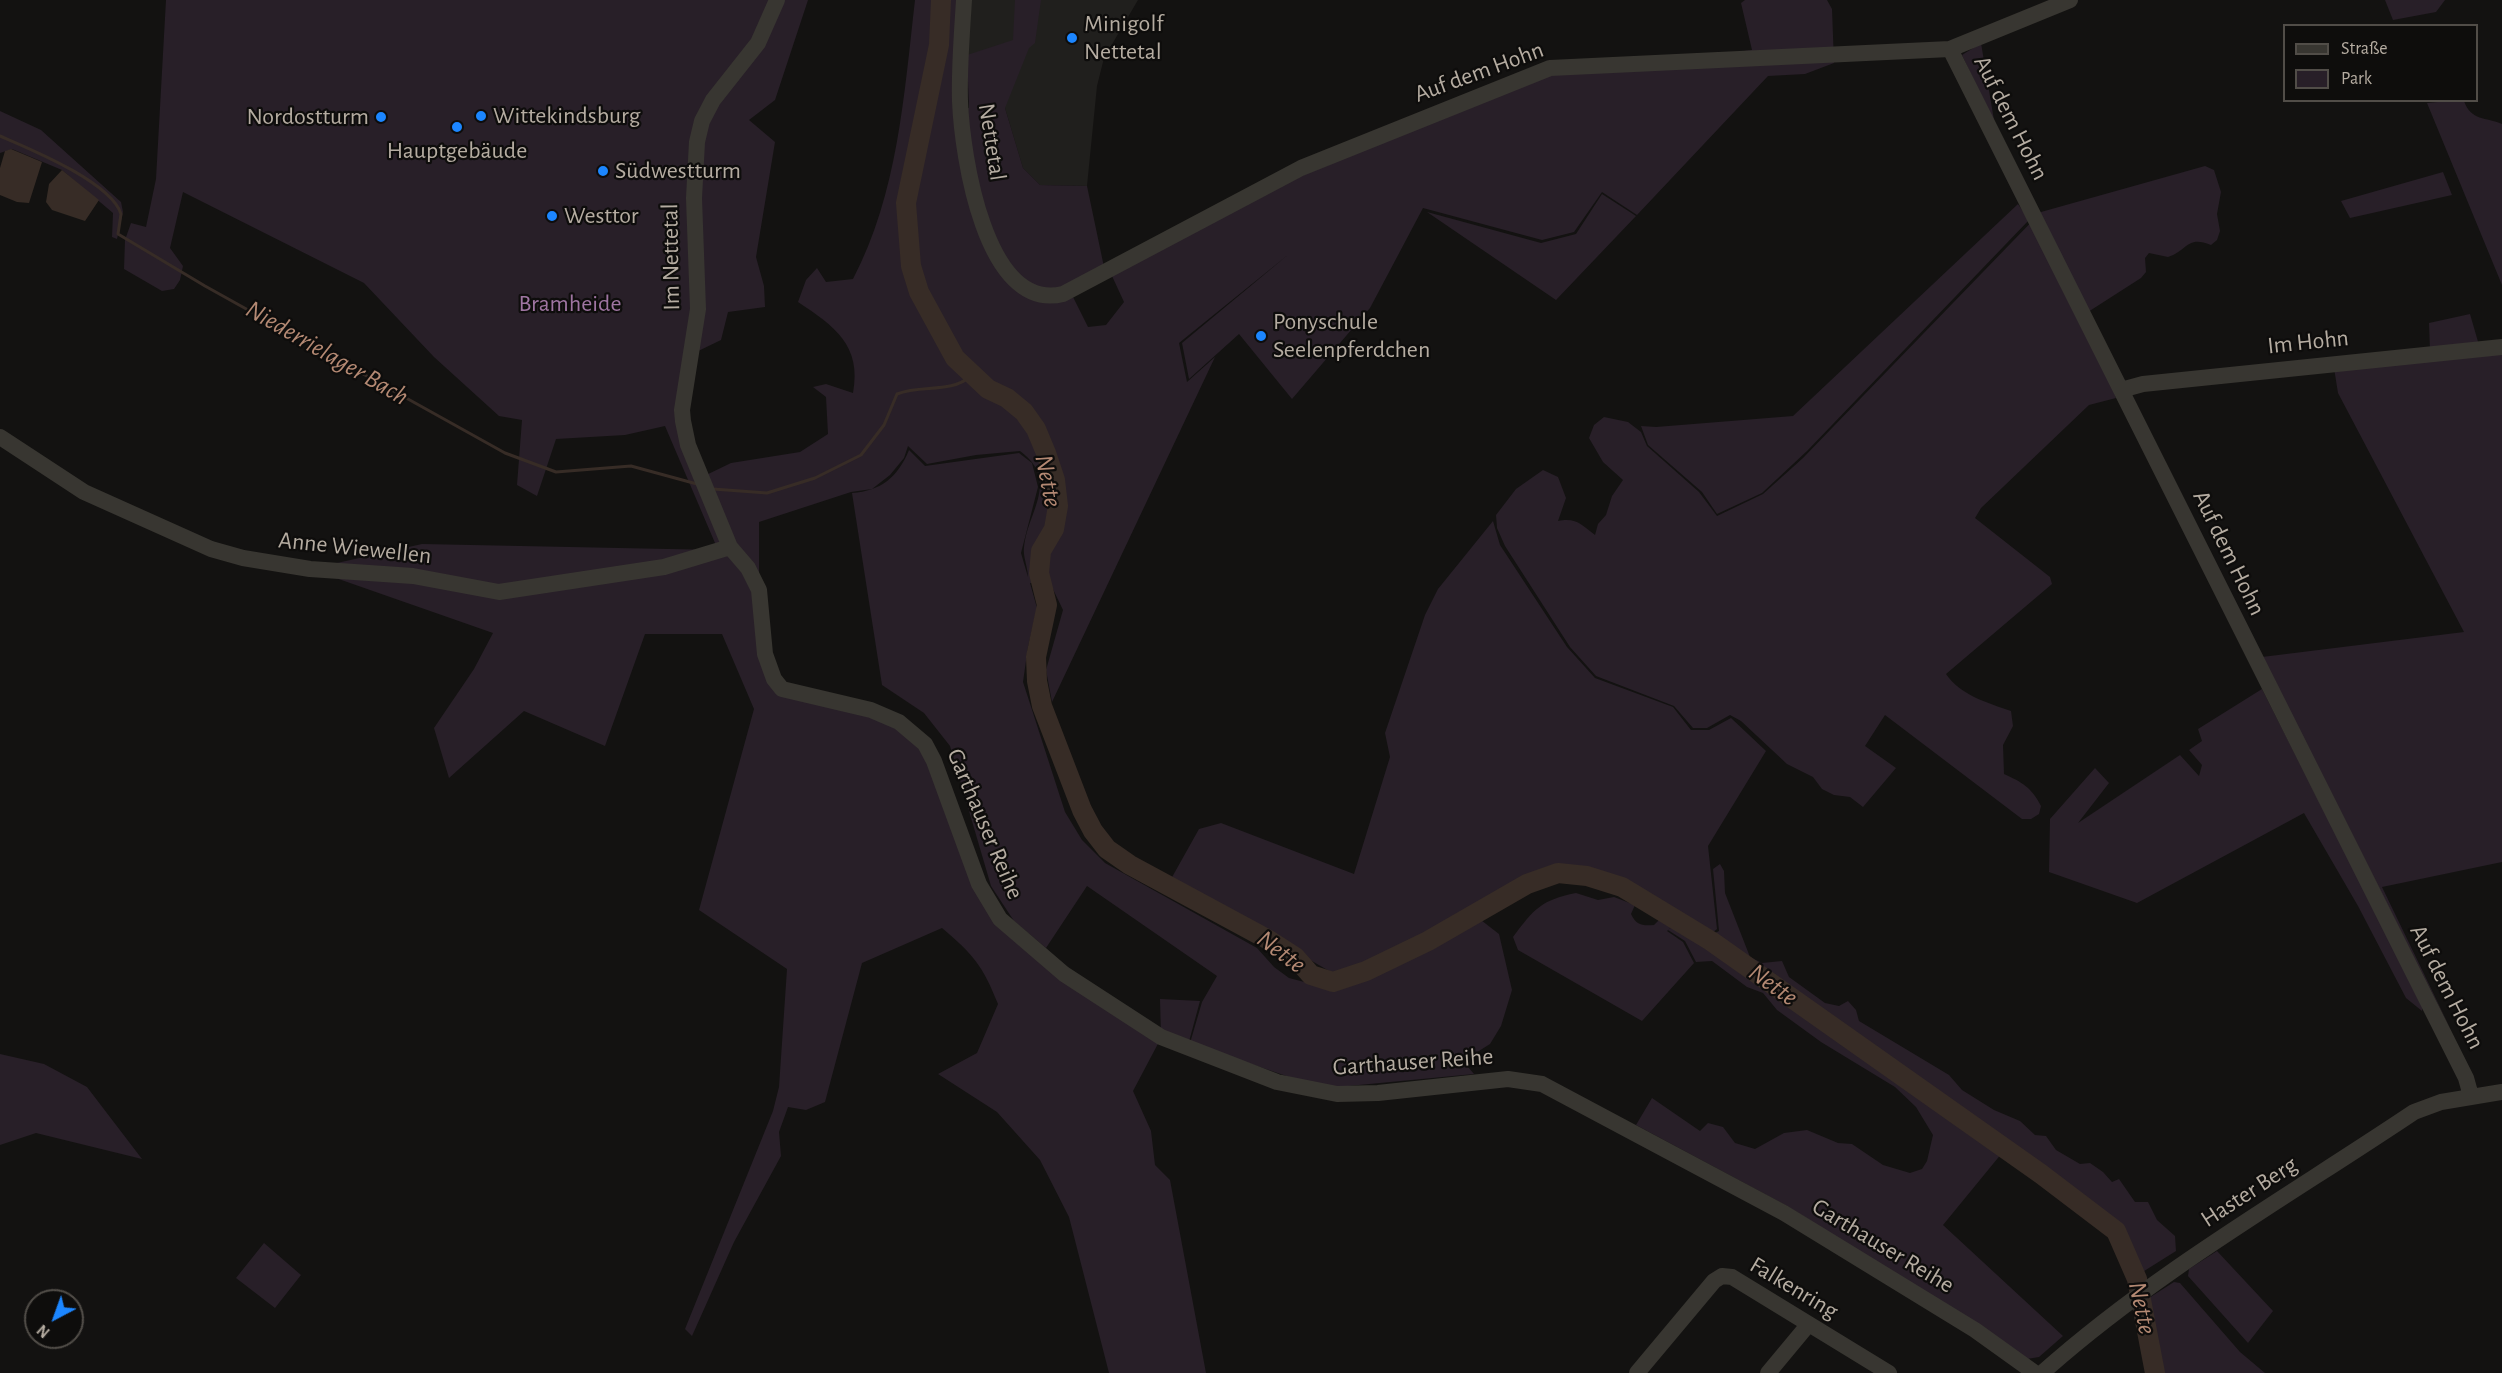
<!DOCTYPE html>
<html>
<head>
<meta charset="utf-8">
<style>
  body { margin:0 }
  #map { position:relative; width:2502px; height:1373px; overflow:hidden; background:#131211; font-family:"Alegreya Sans",sans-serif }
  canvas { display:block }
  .legend { position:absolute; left:2283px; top:24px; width:195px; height:78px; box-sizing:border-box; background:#0e0d0c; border:2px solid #514d48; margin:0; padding:8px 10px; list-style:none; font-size:18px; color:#b5aca1 }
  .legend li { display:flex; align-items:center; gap:12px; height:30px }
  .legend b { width:30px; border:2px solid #514d48 }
  .north { position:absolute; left:24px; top:1289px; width:60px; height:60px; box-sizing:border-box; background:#0e0d0c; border:2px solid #514d48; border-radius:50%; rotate:221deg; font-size:16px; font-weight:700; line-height:24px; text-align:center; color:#b5aca1 }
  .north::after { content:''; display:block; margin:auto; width:21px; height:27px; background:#1c86ff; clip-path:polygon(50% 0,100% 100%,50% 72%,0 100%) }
</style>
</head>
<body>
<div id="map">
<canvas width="2502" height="1373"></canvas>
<ul class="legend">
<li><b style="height:8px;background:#383631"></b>Straße</li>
<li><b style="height:16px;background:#281f28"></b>Park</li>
</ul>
<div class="north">N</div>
</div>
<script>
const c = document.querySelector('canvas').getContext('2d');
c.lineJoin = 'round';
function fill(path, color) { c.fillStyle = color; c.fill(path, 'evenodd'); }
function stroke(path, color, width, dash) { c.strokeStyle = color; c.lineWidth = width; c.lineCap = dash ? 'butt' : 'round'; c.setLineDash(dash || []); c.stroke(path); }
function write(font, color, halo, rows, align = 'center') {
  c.font = font + ' "Alegreya Sans",sans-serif'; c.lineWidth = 4.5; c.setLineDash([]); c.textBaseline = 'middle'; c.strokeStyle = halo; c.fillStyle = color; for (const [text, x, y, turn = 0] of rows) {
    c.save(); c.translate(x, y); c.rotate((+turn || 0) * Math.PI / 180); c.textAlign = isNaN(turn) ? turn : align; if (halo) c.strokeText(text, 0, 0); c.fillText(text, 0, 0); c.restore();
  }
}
fill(new Path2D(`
  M969,0H1138L1104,58L1097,86L1087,186L1040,185L1023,168L1005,108L967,55Z`), '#201f1d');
fill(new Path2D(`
  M166,0H808L775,100L749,120L775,142L756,257L764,286L765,307L728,312L721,340L690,355L682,410L702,477L731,463L800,452L828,434L826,397L813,387L826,384L853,393C862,345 834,326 798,302L806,280L817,268L826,282L853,279C898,193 904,95 915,0H958L954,108H969L967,55L1013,40L1015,0H1041L1035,43L1029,48L1005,108L1023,168L1040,185L1087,186L1104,267L1067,285L1088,327L1106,325L1124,302L1112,276L1301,176L1547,75L1752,50L1741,3L1745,0H1827L1832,9L1834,63L1805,74L1768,76L1637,215L1602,192L1574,232L1542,240L1423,208L1370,308L1292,399L1239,334L1189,379L1182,343L1289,254L1179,343L1187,382L1215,357L1052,702L1046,670L1063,610L1051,585L1030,583L1037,608L1028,647L1023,682L1065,812L1082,840L1105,863L1257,948L1274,967L1289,978L1335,990L1431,945L1477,917L1499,934L1512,990L1501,1026L1490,1044L1463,1061L1474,1074L1338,1087L1298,1080L1190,1043L1202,1002L1217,976L1087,886L1046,948L1014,921L991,886L950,746L924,713L882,685L852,493C881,491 898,477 909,450L925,466L1019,453L1032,463L1038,487L1021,553L1028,577C1028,570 1025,562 1024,554C1023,515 1063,483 1020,451L976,455L927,464L908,446L904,458L890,475L872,489L851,492L759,522V590L774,679L913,732L1000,919L1161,1036L1160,999L1200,1001L1187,1049L1161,1038L1133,1091L1151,1131L1155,1165L1170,1180L1206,1373H1109L1069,1217L1040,1160L997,1112L938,1074L977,1053L998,1004C983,966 973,954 942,928L862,963L825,1102L806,1110L788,1107L779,1132L781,1156L734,1242L692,1336L685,1329L773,1111L779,1087L787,969L699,910L754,709L722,634H645L605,746L524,711L449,778L434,728L474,669L493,633L310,569L422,544L718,550L665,426L625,435L556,439L537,496L517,485L522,420L499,416L434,357L364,283L183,192L170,248L183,266L180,280L174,289L162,291L124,269L125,240L131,223L146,227L156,179Z
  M2385,0H2445L2436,12L2393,20Z
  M1981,43L1995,126L1962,55Z
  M2448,101H2464C2471,121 2486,117 2502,124V285L2427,103Z
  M0,111L41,130L121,202L123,212L117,239L112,237L113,213L62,170L12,149L0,153Z
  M2205,166L2214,170L2221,192L2217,214L2220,231L2217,240L2211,245C2187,235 2188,250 2168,257L2149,253L2145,258L2146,272L2141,278L2088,312L2116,398L2089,405L1981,508L1975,518L2050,577L2052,584L1946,674C1960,695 1988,703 2011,711L2013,726L2003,745L2004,774C2022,782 2032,788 2041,806L2039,814L2031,819H2022L1885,715L1865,746L1896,768L1863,807L1850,797L1834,795L1822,789L1813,777L1787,764L1741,721L1730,715L1707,728H1693L1674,706L1596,676L1570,647L1505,546L1497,528L1496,515L1516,489L1543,470L1558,477L1566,498L1558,521C1576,517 1582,525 1595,535L1598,524L1606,515L1612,496L1623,480L1603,462L1589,438L1594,425L1604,417L1628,422L1641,432L1647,446L1699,492L1717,516L1763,494L1803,458L2041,212Z
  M2443,172L2452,195L2350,218L2341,201Z
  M1602,194L1636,216L1556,300L1427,212L1541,243L1576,234Z
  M2018,204L2029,220L1807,451L1762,493L1717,514L1702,492L1648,445L1641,426L1656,427L1793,416Z
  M2470,314L2481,352L2502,351V862L2382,887L2452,1032L2262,657L2464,632L2338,393L2334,368L2430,350L2429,323Z
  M1493,521L1500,545L1567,647L1595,678L1673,707L1691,730H1709L1731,718L1766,751L1708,846L1717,929L1712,933C1670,907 1624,872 1572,870C1561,870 1549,874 1539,875L1347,975H1336L1171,879L1199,829L1221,823L1354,874L1390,757L1385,733L1425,615L1438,589Z
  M2262,689L2423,1005L2422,1011L2406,998L2358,906L2304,813L2137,903L2049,872L2050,819L2095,768L2109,783L2078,823L2180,755L2199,776L2202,765L2189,750L2202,741L2198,729Z
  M1720,864L1724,871L1725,893L1750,957L1762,963L1782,961L1789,977L1825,1003L1839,1006L1848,1001L1856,1010L1859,1021L1949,1075L1962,1090L1994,1110L2020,1121L2035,1135L2046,1136L2056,1150L2080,1164L2090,1163L2103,1172L2112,1182L2119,1179L2135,1202H2148L2157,1220L2175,1236L2176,1251L2133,1278L2112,1233L2040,1178L2002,1153L1943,1225L2063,1336L2039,1357L2027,1359L1789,1207L1636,1125L1652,1098L1700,1131L1708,1123L1723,1127L1735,1143L1755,1149L1784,1133L1807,1130L1838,1143L1852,1144L1883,1165L1910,1173L1922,1169L1927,1161L1933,1135L1916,1107L1895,1087L1821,1042L1777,1010L1763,993L1747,987L1712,961L1696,962L1685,941L1668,930L1674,925L1713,934L1719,931L1713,869Z
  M1576,893L1598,900L1614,897L1635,905L1631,914C1636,925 1642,926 1654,925L1660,919L1672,926L1667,931L1683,942L1694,963L1642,1021L1518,950L1513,937C1534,909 1541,900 1576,893Z
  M0,1054L44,1064L87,1087L142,1159L36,1133L0,1145Z
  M264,1243L301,1275L275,1308L236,1278Z
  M2217,1251L2273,1311L2248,1343L2188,1276L2189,1269Z
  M2174,1282L2180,1283L2240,1352L2265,1373H2152L2138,1305Z`), '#281f28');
fill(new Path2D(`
  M11,149L42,162L29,203L17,202L0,195V168L5,151Z
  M62,170L99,200L85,221L52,210L46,202L49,184Z`), '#372c26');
stroke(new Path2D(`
  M0,136C30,149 111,182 121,214L118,234L205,286L505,453L556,472L631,466L697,484
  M713,489L767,493L815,478L861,455L884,425L897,394C922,384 950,394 971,376`), '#372c26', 3);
stroke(new Path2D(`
  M941,0L939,45L906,203L911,266L919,292L955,358L988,389L1007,398L1024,412L1036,429L1046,453L1055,480L1058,506L1054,529L1041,551L1039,573L1047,605L1036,657L1037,681L1042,706L1082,810L1093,831L1107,849L1130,865L1267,939L1295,957L1311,975L1333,982L1366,971L1428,941L1527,884L1558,873L1587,876L1622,887L1711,941L2041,1174L2116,1231L2137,1279L2155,1373`), '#372c26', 20);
stroke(new Path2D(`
  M777,0L758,43L713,100L702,121L697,142L694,198L698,309L682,410L683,421L688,445L730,547L748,568L759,590L765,654L774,679L782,689L871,710L899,722L925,744L934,761L979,884L1000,919L1064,974L1161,1037L1277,1082L1337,1094L1378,1093L1508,1079L1542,1084L1784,1213L1975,1330L2035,1373
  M964,0C962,33 959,68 960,101C962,154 985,313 1063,294L1301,168L1550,68L1950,49L2070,0
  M1950,49L2466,1078L2471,1096
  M2121,390L2143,384L2502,347
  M0,437L84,492L211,549L243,558L310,569L413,576L499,592L664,567L730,547
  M1637,1373L1714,1281L1722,1276L1732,1277L1889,1373
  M1768,1373L1808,1325
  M2042,1373C2155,1272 2289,1196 2414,1112L2441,1102L2502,1092`), '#383631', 16);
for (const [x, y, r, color] of [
  [1072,38,6,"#1c86ff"],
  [481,116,6,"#1c86ff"],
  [381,117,6,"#1c86ff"],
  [457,127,6,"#1c86ff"],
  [603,171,6,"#1c86ff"],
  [552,216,6,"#1c86ff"],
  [1261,336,6,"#1c86ff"]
]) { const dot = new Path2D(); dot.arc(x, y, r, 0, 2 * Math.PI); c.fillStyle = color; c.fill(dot); stroke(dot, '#0e0d0c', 2); }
write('24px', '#b5aca1', '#0e0d0c', [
  ["Minigolf",1084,24],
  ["Nettetal",1084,52],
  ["Wittekindsburg",493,116],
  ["Nordostturm",369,117,"right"],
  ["Hauptgebäude",457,151,"center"],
  ["Südwestturm",615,171],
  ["Westtor",564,216],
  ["Ponyschule",1273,322],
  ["Seelenpferdchen",1273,350]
], 'left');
write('24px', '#b5aca1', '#0e0d0c', [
  ["Auf dem Hohn",1479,72,-20],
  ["Auf dem Hohn",2011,118,63],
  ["Nettetal",992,142,81],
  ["Im Nettetal",671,257,-91],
  ["Im Hohn",2308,342,-6],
  ["Anne Wiewellen",355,548,6],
  ["Auf dem Hohn",2229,553,64],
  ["Garthauser Reihe",985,824,67],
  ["Auf dem Hohn",2447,987,63],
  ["Garthauser Reihe",1413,1062,-4],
  ["Haster Berg",2249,1192,-33],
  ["Garthauser Reihe",1883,1246,31],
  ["Falkenring",1794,1288,31]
]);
write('24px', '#9f75a2', '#0e0d0c', [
  ["Bramheide",570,304]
]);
write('italic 26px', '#b48973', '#0e0d0c', [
  ["Niederrielager Bach",327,353,30],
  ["Nette",1048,481,79],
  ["Nette",1281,952,37],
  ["Nette",1773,985,36],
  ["Nette",2142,1308,78]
]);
</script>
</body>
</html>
